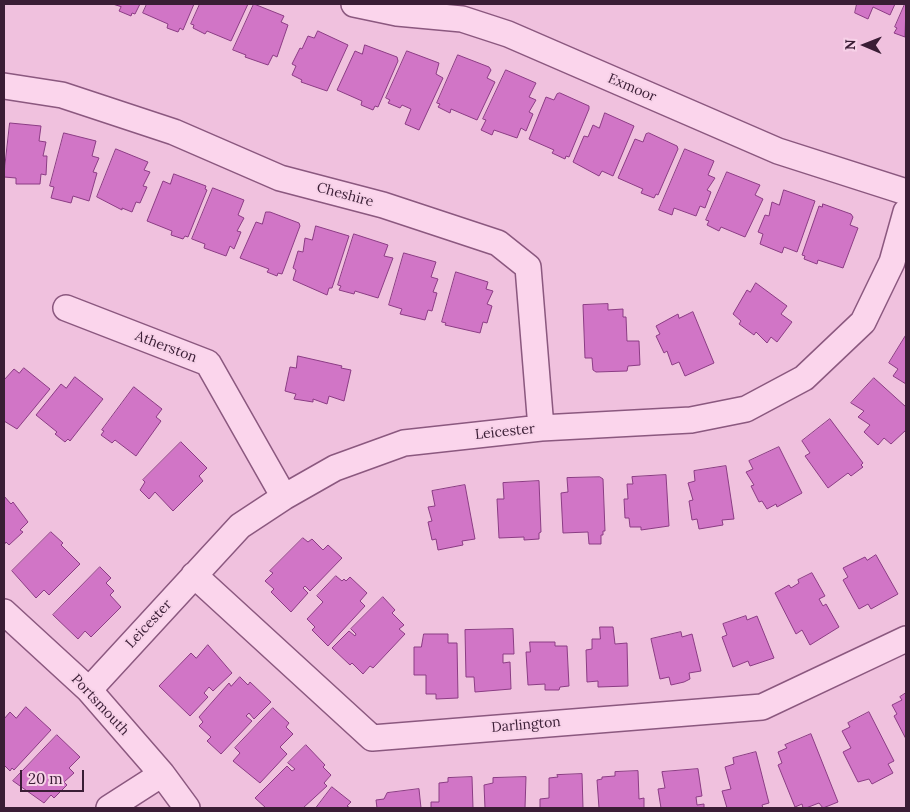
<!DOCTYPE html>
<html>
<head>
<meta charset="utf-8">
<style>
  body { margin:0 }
  #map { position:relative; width:910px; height:812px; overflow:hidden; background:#f0c1de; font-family:Lora,serif }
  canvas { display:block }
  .frame { position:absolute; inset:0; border:5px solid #3a1d35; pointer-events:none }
  .north { position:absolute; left:840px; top:20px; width:50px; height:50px; -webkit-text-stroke:4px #f7d1e8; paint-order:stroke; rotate:271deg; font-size:14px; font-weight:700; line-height:20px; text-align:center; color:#3a1d35 }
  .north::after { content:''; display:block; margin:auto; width:18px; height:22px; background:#3a1d35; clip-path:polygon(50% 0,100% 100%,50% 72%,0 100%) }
  .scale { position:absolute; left:20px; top:770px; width:64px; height:22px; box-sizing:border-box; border:2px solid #3a1d35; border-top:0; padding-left:6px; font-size:15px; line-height:18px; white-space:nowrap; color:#3a1d35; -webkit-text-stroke:4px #f7d1e8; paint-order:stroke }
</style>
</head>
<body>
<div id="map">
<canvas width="910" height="812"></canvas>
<div class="frame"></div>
<div class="north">N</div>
<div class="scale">20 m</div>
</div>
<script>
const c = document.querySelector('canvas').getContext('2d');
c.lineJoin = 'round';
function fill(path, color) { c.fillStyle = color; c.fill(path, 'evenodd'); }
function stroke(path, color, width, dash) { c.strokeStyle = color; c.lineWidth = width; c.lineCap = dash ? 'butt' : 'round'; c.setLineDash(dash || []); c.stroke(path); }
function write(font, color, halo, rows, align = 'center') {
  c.font = font + ' Lora,serif'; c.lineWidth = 4; c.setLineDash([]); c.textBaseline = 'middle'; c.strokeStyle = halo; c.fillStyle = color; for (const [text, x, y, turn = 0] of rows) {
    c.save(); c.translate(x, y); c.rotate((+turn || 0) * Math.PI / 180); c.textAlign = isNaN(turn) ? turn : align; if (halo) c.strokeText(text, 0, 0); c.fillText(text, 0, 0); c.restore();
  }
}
const building = new Path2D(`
  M113,4H140L135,14L132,13L131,16L119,11L121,7Z
  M147,4H194L183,30L180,28L178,32L167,28L168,24L143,13Z
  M200,4H248L231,41L207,31L205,34L193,28L194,25L191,24Z
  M254,4L284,16L281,22L288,25L277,57L273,55L268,65L245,57L246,55L233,50Z
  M857,4H895L890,15L873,7L868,19L855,13Z
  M905,4H906L905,37L894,33L897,28L895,27Z
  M318,31L348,45L327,91L301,82L302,80L292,75L296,66L292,64L300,48L302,49L308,36L314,38Z
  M365,45L397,57L398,61L378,107L375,106L373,110L361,105L362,101L337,90L355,51L362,54Z
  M407,51L439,63L436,74L443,78L419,130L405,124L411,109L402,105L400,108L388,103L390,100L386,98Z
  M458,55L489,67L491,70L487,78L495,82L477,120L451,109L450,113L438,107L440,104L437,103Z
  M506,70L536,83L529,97L536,100L529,112L533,114L526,131L521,128L517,138L494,130L492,135L481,130L486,120L483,119Z
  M560,93L589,106V109L569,157L566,156L565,159L552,153L554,150L529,139L546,97L554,100L557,94Z
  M605,113L634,126L613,176L602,171L599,176L573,162L584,136L588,137L593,125L599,128Z
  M10,123L41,126L39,141L46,142L43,156H47L46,175L41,174L40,184H16V178L4,177Z
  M64,133L96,141L92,156L99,158L93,172L97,173L89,201L73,196L71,203L51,198L54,187L50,186Z
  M649,133L677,146L678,149L658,195L656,194L654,198L641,193L643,189L618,178L635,139L643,142L646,134Z
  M116,149L148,162L144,170L150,172L143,186L147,187L140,203L136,202L132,212L122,208V210L97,197Z
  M685,149L714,161L708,175L715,178L707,190L711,192L705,208L700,206L696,216L674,208L672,215L659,210Z
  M727,172L760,185L755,195L763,199L745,237L721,227L719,231L707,225L709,221L706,220Z
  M174,174L206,186L205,189L207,190L188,237L185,236L183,239L171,235L172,231L147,221L163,181L170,184Z
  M213,188L244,200L238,215L244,218L237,231L241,232L234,249L230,246L226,256L204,248L205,244L192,239Z
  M784,190L815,201L797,252L784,247L782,253L760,244L763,234L758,232L765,215L769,216L772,202L779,205Z
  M823,204L851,214L853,217L850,225L858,228L843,268L818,260L817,264L804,259L805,256L802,255L819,206L822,207Z
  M266,212H270L299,223L300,226L282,274L278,273L277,276L267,272L269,269L240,258L256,222L262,224Z
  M316,226L349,236L332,288H329L327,295L293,280L296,270L293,268L298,251L303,252L305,238L312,240Z
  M354,234L388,245L384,256L393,258L378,298L355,291L354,294L339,290L341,286L338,285Z
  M404,253L436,262L431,277L438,279L433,292L437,293L432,311L428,310L425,320L400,314L402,309L389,305Z
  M456,272L488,282L486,289L493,291L487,304L492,306L487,323L483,322L480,333L445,325L446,323L442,322Z
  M756,283L787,306L781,314L792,322L777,342L771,337L767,343L756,332L754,335L739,324L741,321L733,314L747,290L750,292Z
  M608,304V310L623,309V317H626L627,341H639L640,365L628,366L627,371L596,372L593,370L592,358H585L583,305Z
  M693,312L714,363L685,376L679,362L672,365L667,351L664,353L656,336L660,334L656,326L678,314L679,318Z
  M906,335V384L893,376L898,369L889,363Z
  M298,356L342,366L341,368L351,370L344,401L329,396L327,404L313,399V402L294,399L296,394L285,391L290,367L296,368Z
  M24,368L50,389L17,429L4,421V380L14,369L19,373Z
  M75,377L103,399L70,441L68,439L65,442L55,434L57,432L36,415L61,384L66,388Z
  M874,378L906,407V430L891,444L884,438L878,445L864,432L870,425L858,417L864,411L851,403Z
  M134,387L162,409L156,417L161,421L136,456L115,440L112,443L101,435L104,431L102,430Z
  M830,419L863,463L861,465L863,467L851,476L848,473L828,488L805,456L810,453L802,441Z
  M181,442L207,468L199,476L203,481L173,511L155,492L149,499L140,490L145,482L143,480Z
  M779,447L802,493L777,507L776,504L767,509L762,501L759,502L751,486L754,485L746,472L753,469L749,461Z
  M726,466L734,519L722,520L723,525L699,529L697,519L692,520L689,501L693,500L688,483L695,481L694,471Z
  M666,475L669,526L641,530V527H630L629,518H625L624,499H628L627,484H633L632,477Z
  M600,477L603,479L605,531H603V535H601V544H589L588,532L563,533L561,493L568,492L567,478Z
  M539,481L541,532L539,533V539L524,540V537L499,538L497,499H504L503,483Z
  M465,485L475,539L462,541L463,545L438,550L436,539L432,540L428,522L432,521L428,507L435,506L432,491Z
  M4,496L11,504L13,502L28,522L20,530L23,532L9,545L6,542L4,545Z
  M51,532L63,543L61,545L80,564L49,595L44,590L36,598L12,571Z
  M303,538L308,542L312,539L323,550L328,545L342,558L310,591L305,586L303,588L308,593L291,612L271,592L274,589L265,581L273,573L270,571Z
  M876,555L898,594L871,609L868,604L859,609L843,580L848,577L843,568L865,557L867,560Z
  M100,567L111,578L106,583L114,591L110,595L121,607L91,637L85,631L78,639L53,615Z
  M812,573L825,596L819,599L823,606L826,604L839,627L810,645L802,630L796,634L775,593L789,585L791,588L799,583L798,580Z
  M336,576L342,581L344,579L346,581L350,577L367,593L360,601L365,606L328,646L312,630L315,627L307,619L323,602L317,596Z
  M383,597L395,610L392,613L404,625L399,629L405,634L373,668L370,666L363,674L352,663L350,665L332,648L349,631L355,636L356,634L351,629Z
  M746,616L747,620L757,616L774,658L750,666L748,661L733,667L722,637L727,635L723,624Z
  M600,627H613L615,644L627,643L628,686L598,687V681L587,682L586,650L592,649V639H600Z
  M513,629L514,654H503V663L510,662L511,689L475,692L474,677H466L465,630Z
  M681,632L682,637L692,634L701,671L689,673L690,679L684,682L671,685L669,677L660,679L651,639Z
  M424,634H448V643H457L458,698L436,699V694H426V675H414V647H421Z
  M530,642H555V646H567L569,686L560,687L559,690H545V684L528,685L526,652H530Z
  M208,645L232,673L213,691L209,687L204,693L208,697L190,716L159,686L191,653L196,658Z
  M240,677L248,685L250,682L271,702L254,719L249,713L246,716L252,721L221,754L207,741L211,737L199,726L203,722L199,717L229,683L231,686Z
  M906,693V739L894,716L897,714L892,705L902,700L900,697Z
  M26,707L51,730L14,770L12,768L10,771L4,765V719L10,712L16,718Z
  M273,708L289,723L286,727L293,734L280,747L287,754L260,783L233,761L240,753L235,748Z
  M869,712L894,761L888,764L893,773L872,784L869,779L858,782L843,752L851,748L842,731L850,727L848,723Z
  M811,734L838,802L823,808L819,803L806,808H803L802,804L795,807L778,765L782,763L778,752L787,748L785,745Z
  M57,735L80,757L69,768L74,773L64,782L67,785L54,798L51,795L44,803L13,781Z
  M306,745L325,765L323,767L331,775L324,783L327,786L303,808H266L255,798L287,766L292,771L295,769L288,763Z
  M756,752L769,803L762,805L763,808H724H727L722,791L731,789L725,767L734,764L733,758Z
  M698,769L702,796L696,797L697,805L704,804V808H661L658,789L665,788L662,772Z
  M638,771L639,799L644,798V808H599L597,780L602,779V777L615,776V772Z
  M582,774L583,808H540V799L549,798V778L558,777L557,775Z
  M472,777L473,808H431V802H439V783L448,782V778Z
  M526,777L525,808H485L484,785L493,783V778Z
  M332,787L351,802L347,806L350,808H316Z
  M419,789L421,808H377L376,800L384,799L387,793Z`);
fill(building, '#d175c6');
stroke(building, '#8b3c84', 1);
const minor = new Path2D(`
  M354,4L397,13L462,19L508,34L778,151L906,192
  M4,86L62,95L174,132L280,178L383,205L498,243L528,267L541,428
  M66,308L208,363L284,497
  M194,575L372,738L762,707L906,639
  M4,612L89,690L162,774L187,808
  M89,690L240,526L284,497L335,468L404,443L541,428L691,420L746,409L804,378L863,322L892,262L906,212
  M109,808L162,774`);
stroke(minor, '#8b587f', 28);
stroke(minor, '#fbd5ec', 25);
write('14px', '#3a1d35', '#f7d1e8', [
  ["Exmoor",632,88,23],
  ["Cheshire",345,195,15],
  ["Atherston",166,347,21],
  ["Leicester",505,432,-6],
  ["Leicester",149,624,-47],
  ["Portsmouth",100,705,47],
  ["Darlington",526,725,-5]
]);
</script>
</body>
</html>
